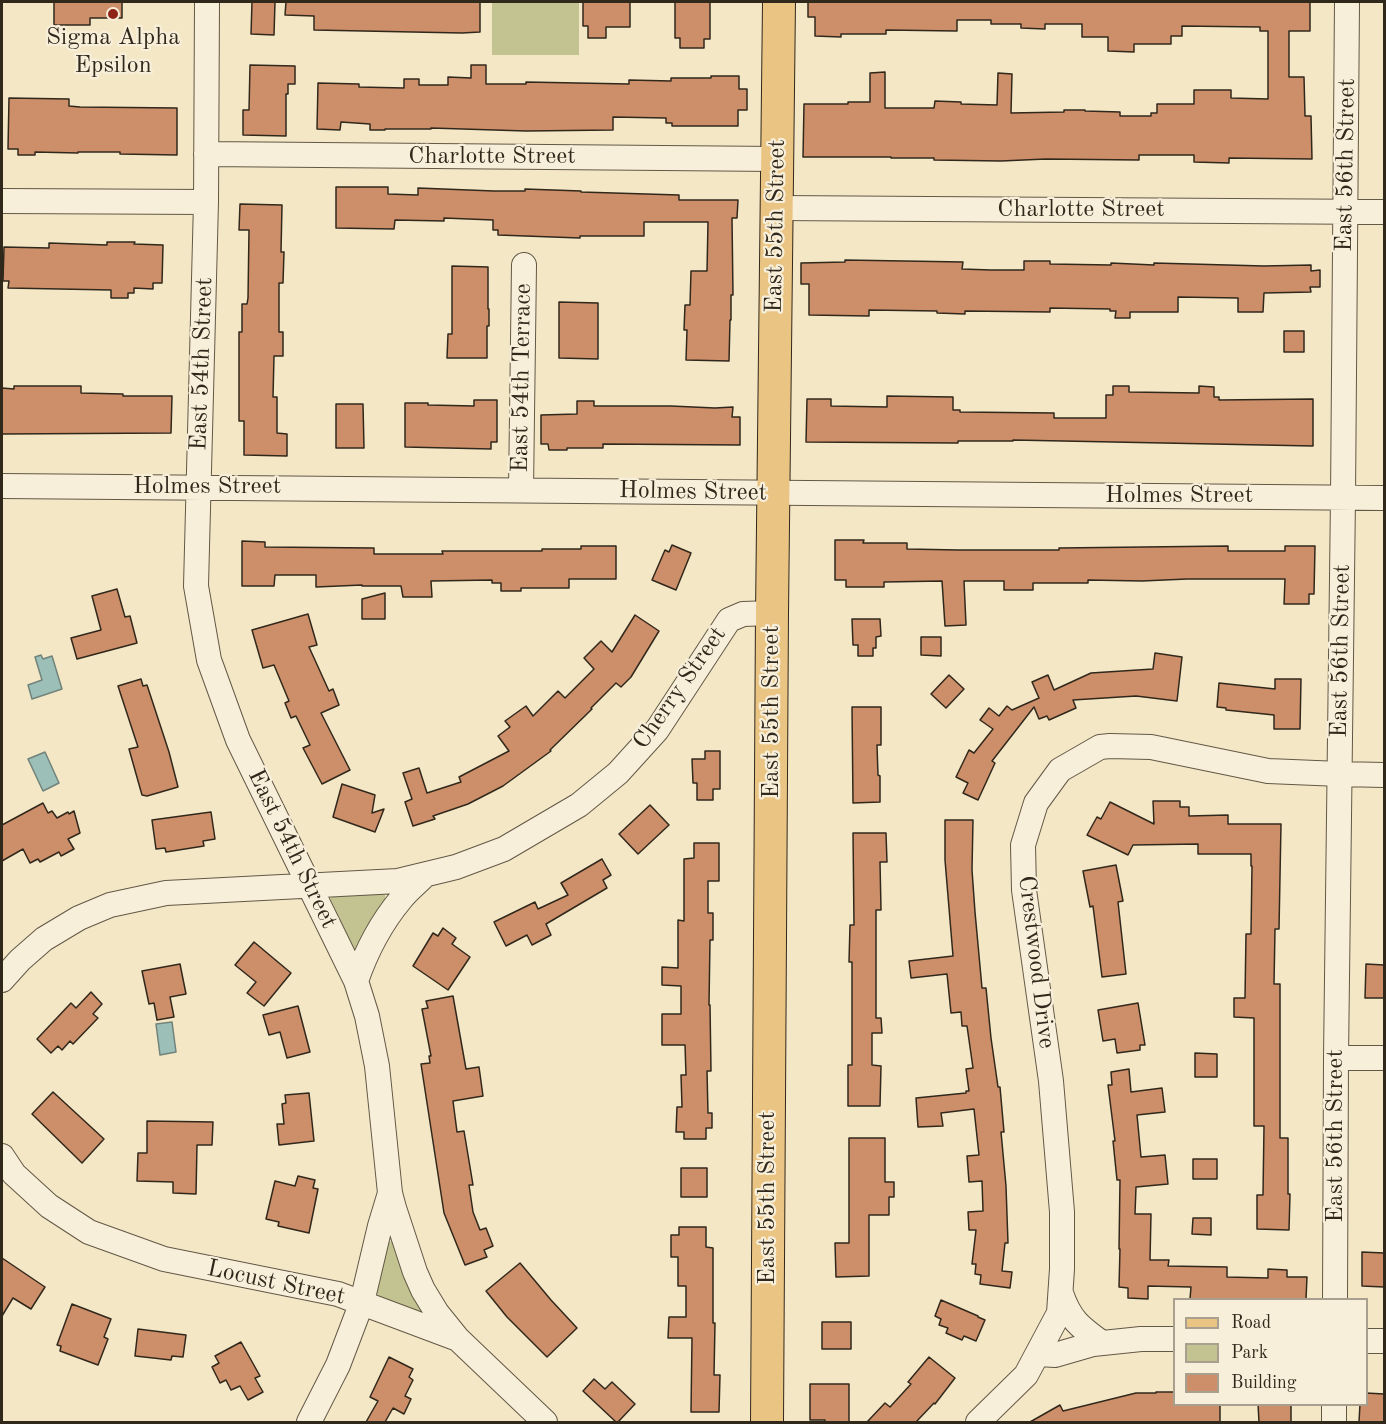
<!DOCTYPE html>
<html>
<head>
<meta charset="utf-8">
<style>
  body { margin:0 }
  #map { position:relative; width:1386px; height:1424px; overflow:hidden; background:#f4e7c6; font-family:"Old Standard TT",serif }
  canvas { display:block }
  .frame { position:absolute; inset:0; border:3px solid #31281c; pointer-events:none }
  .legend { position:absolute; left:1173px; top:1298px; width:195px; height:108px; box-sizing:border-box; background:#f8efda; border:2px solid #a89f8e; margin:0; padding:8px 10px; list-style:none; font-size:18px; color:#31281c }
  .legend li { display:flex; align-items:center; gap:12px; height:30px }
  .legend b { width:30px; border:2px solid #a89f8e }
</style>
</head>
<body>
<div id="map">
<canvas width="1386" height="1424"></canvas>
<div class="frame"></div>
<ul class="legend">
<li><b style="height:8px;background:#eac483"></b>Road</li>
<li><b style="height:16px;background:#c2c390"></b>Park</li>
<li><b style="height:16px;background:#cd8f69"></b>Building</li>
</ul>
</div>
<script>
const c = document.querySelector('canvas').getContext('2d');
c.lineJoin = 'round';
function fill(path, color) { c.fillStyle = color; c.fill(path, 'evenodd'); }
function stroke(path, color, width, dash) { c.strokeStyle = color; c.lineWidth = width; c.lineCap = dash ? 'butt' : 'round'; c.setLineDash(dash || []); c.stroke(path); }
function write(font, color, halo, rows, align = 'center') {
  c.font = font + ' "Old Standard TT",serif'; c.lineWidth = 4.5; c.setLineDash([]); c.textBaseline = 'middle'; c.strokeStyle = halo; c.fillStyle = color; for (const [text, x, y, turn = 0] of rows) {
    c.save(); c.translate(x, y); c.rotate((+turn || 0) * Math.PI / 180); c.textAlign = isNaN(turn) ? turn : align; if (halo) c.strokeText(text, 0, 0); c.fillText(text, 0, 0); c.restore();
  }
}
fill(new Path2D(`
  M492,2H579V55H492Z
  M383,893L385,895L386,900L356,949H354L331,900L330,895Z
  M391,1241L396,1244L423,1310L421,1313L383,1300L377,1294L376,1287L386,1245Z`), '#c2c390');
const water = new Path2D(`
  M41,655L43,659L52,656L62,689L32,699L28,685L42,680L35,657Z
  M45,752L59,783L43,791L28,759Z
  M172,1022L176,1052L160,1055L156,1024Z`);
fill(water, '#9cbfb8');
stroke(water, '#71837a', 1.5);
const building = new Path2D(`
  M54,2H122V18H90V25H54Z
  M252,2H275L274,35L251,34Z
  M286,2H480V32L462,33L314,30V16L285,15Z
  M583,2H630V27H606V38H588V26H583Z
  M675,2H710V39H704V48H680V38H675Z
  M808,2H1310V31H1289V77H1304L1305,116H1311L1312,159L1229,158V163L1194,162V155H1139V160L1046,159L1001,161L934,160V158H891V157H803L804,104H848V102H870V73L885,72V108H934L935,101L961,102V104L997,105L998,73L1012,74L1011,113L1064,112V110H1085V111L1120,112V116H1151V113H1157V104H1194V90H1231V98L1268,99V31H1260V27L1182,26V36H1171V44H1134V52L1108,51V37H1082V24H1045V29L1021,28V24H991V20H957V31L886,30V34H841V37L815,36V17H808Z
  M250,65L295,66V84H288V94H286V136L243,135V110H249Z
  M471,65H486V84H526V82L629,84V80L671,81V78H711V76H739V89H747V110H738V126H672V123H666V118L613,117V130L526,131L431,128V129H385V130H370V124L341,122L340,130L317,129L318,83L359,84V87L404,88V79H419V85H448V77L471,78Z
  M9,98L69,99V106L80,107L177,108V155L120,154V152H78V153L35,152V155H18V149H8Z
  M336,187H388V194L418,195V188L494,191H525V189L581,191V192L679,195V200H738L737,218H732L733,295H731V320H730L729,361L686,360L687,330H684L685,305H690L691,271H707L708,222H644V236H580V238L498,235V230H493V220L444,218V221L395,220L394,229L336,228Z
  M240,204L282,205L281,252H284L283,283H279V332H283V356H274L273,397H277V433L287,434V456L244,455V421H239V332H242V304H247L248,298L249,230H239Z
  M107,242H135L134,244L163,245L162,283H153V289L134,288V293H128V298H111V290L8,288L9,281H3L4,247L49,248V243L107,245Z
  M845,260L963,262L962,269L991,270H1024V261H1050V264L1111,265V263L1154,265V263L1264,266L1311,265V271L1320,270V287H1310L1311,292L1264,293L1263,312H1238V298L1178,297V312H1130V318H1115L1116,311H1110V309L1050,308V312L965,311V314L937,313V311L869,310V316L809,315V284H801V263L845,262Z
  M452,266L488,267V309H489V326H487V358H447L448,334H452Z
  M559,302L598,303V359L559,358Z
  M1284,331H1304V352H1284Z
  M14,386H81V393L123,394V396H172L171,433L2,434V388L14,389Z
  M1113,386H1129V392L1199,393V386L1214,387V397H1219V400L1313,399V446L1013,440V441H958V443L806,442L807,399H831V406L887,407V396L953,397V410H960V412L1054,413V418H1106V395H1113Z
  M474,400H497V442H491V449L405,447V403H428V405L474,406Z
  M577,401H594V406H671L715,408L733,407L732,417H740V445L603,444V448H567V450H549L548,444H541V415L577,414Z
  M336,404H363L364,448H336Z
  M835,540H864L863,543H907V549L958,550H1059V548L1228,546V551H1285V546H1315L1314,594H1309V604H1284L1285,579H1187L1142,581L1088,580V583H1033V590H1004V581H964L966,625L945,626L942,581L884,582V587H846V580H835Z
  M242,541L265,542V547L374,548V554H443L442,551H542V549H581V546H616V579H569V588H521V591H501V583H492V580L431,581L432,597H403L401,586H362V585L316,587V575H275L274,586H242Z
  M672,545L691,553L676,590L652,580L665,550L669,552Z
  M117,589L125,617L130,616L137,643L77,659L71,638L101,630L92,596Z
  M385,593V619H362V599Z
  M308,614L317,645L309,647L329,691L333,689L339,705L321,713L350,770L322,784L303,748L310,745L296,716L291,718L285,703L289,701L274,665L263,668L252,630Z
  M635,615L659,631L631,677L621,687L616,683L591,708L592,709L550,750L551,751L503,786L468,804L433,816L435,819L413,826L405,802L412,799L403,773L419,768L427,793L461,782L459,777L509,751L498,736L510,727L505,721L526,706L533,716L558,691L565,698L594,669L584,658L601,641L612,652Z
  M852,619H880L881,636L876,637V648H873V656H858V645H853Z
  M921,637H941V656L921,655Z
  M1155,653L1182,657L1177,701L1136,696L1073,700L1076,708L1049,720L1047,716L1039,719L1034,707L992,761L995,763L978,800L963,793L968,783L956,777L969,750L974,753L993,729L980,720L989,708L999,716L1007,706L1012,710L1039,698L1032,682L1048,675L1054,690L1091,673L1153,669Z
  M949,675L964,689L946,708L931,694Z
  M141,679L143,686L147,685L169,752L178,787L147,796L142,795L129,749L138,747L118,686Z
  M1275,679H1301L1300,729H1274V715L1226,710V708L1217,707L1219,683L1275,689Z
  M852,707H881V745H877L878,775L880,776V802L853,803Z
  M705,751H720V789H713V800H697V783H693L692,759H705Z
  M342,784L375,795L372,813L384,809L375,832L333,817Z
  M1153,801H1180V807H1189V816L1228,815V824H1281L1279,929H1275L1274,984H1280V1138H1288V1194H1290L1289,1230L1257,1229V1195H1263L1264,1126H1254V1018L1234,1017V998H1245L1246,934H1251L1252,866H1251V854H1198V844L1133,845L1128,855L1087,835L1097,817L1101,819L1110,802L1154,824Z
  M43,803L48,813L52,811L57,818L68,812L69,814L74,811L80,833L68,839L74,849L61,856L59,852L40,862L38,859L30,863L23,849L2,861V825Z
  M650,805L669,825L638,854L619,834Z
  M211,812L215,839L203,841L204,846L166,852L165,848L156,849L152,820Z
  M945,820H973L972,870L975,912L982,988H986L991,1038L998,1087H1000L1004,1132H1001L1006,1186L1008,1243H1005L1002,1271L1012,1272L1010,1288L980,1284L981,1275L975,1274L976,1264H972L976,1230H969L968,1212L983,1211L982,1181L969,1182L967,1156L979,1155L974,1109L941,1113L943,1126L918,1127L916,1098L966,1093V1091H969L966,1069L973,1068L967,1026H962L961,1012L951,1013L947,974L911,978L909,961L953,956L945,860Z
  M853,833H886L887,862H880L881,910H876V1018H881L882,1033H872V1065L881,1066L880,1106H848V1065H852V962H849L850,925H854Z
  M694,843H719V881H708V913H713V940H710L709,1005H710L711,1071H707L708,1113H712V1128H706V1139H684V1132H676L677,1107H682L681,1075H686L685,1045H662V1014H681V986L662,985V967L678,968V920L684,921V859L694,858Z
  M602,859L611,875L603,880L607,888L546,924L551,935L532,945L527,935L506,946L494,922L535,902L538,909L568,895L561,883Z
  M1116,865L1123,901L1118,902L1126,974L1102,977L1093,906L1090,907L1083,871Z
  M443,928L456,938L452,944L470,957L448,990L413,966L433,933L438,936Z
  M254,942L291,973L264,1006L247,993L256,982L235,965Z
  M180,964L186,994L170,997L174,1017L157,1020L154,1003L149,1004L142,971Z
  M1366,964L1384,965V998H1365Z
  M91,992L102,1004L93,1014L98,1018L73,1044L70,1041L62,1050L58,1046L51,1053L37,1039L71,1003L76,1008Z
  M453,996L466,1069L479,1067L483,1096L453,1101L457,1132L464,1131L473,1185H469L473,1212L480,1230L486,1228L493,1246L484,1250L487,1257L465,1265L444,1213L421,1064L430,1063L429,1056H431L422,1009L428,1008L426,1001Z
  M1138,1003L1145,1045H1140V1050L1117,1053L1115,1039L1103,1041L1098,1010Z
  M298,1006L310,1052L287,1058L280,1032L269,1035L263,1015Z
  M1195,1053L1217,1054V1077H1195Z
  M1129,1069L1131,1092L1162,1088L1165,1112L1137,1115L1141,1157L1165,1155L1168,1184L1136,1187L1135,1214H1151L1150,1260H1169L1168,1266L1227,1267V1277L1268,1278V1269L1287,1270V1277H1307L1306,1299H1190L1191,1287L1148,1286V1299L1128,1298V1288L1119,1287L1120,1249H1119L1120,1180H1117L1113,1141H1115L1108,1085H1112L1111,1072Z
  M53,1092L104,1139L82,1163L32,1114Z
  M309,1093L314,1141L279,1145L277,1124H284L282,1104L286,1103L285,1095Z
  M147,1121L213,1122L212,1145H197L196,1194L173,1193V1182L137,1181L138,1153H147Z
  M849,1138H885V1182H894V1197H889V1215H869V1276L836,1277L835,1243H849Z
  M1193,1159H1217V1179H1193Z
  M681,1168H707V1197H681Z
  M298,1176L315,1180L313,1188L318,1189L309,1233L278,1226L279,1222L266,1219L275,1181L295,1186Z
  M1193,1218H1211V1235L1192,1234Z
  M679,1227H706V1247L713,1248V1323H715L714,1375H720L719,1412H691L692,1338H668L669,1317H686V1286H678V1257H671V1235H679Z
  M1362,1252L1384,1253V1287L1362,1286Z
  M2,1258L45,1287L31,1309L13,1298L2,1316Z
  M520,1263L551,1300L577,1328L547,1357L507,1317L486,1291Z
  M941,1300L978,1316V1317L985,1320L976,1341L964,1336L962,1340L946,1333L948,1328L939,1325L941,1319L935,1316Z
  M72,1304L111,1319L104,1337L108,1339L98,1365L60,1351L61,1346L57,1345Z
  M822,1322H851V1349H822Z
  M138,1329L186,1335L183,1357L172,1356L171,1360L135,1356Z
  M241,1342L260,1376L255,1378L263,1392L248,1400L240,1386L231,1390L226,1380L220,1383L212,1367L219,1363L215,1356Z
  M389,1357L413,1369L409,1377L413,1380L405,1396L411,1399L404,1414L393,1408L385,1422H366L378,1401L370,1397Z
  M929,1357L955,1378L935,1404L934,1403L916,1422H867L885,1403L890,1407L911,1384L908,1382Z
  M594,1379L605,1389L612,1382L635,1404L618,1422H616L583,1391Z
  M810,1384H849V1422H825V1420H810Z
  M1156,1392H1174V1404H1220V1422H1030L1060,1405L1063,1411L1136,1393H1156Z
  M1366,1393L1384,1394V1422H1359L1360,1404H1366Z
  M1258,1404H1291V1422H1259Z`);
fill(building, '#cd8f69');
stroke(building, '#31281c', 1.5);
const minor = new Path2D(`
  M207,2L206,202L196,586L209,660L238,740L356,981L367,1016L377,1066L390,1193L380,1226L362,1302L338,1365L309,1422
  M206,154L777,159
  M2,201L206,202
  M777,208L1384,212
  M2,486L1384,498
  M521,490L524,265
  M2,980L20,960L44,939L79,918L110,905L166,893L398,881L456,867L504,849L579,805L618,773L657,730L729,620L743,614L772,613
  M356,981C366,952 381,923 401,899C407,891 416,884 424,876
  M1336,1058H1384
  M2,1156L14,1174L49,1206L89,1232L164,1259L338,1294L458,1339L545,1422
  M390,1193L394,1208L415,1272L423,1290L437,1313L458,1339
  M1061,1293C1070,1320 1080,1327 1102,1343
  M1335,1300L1336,1058L1343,497L1347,2
  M1366,1341H1384
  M1038,1354L1055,1355L1093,1344L1141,1339H1174
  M978,1422L1026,1375L1059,1313L1062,1269V1212L1051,1081L1024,890L1023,845L1036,803L1060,770L1100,747L1110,746L1151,747L1268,771L1340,774L1384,775
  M1334,1422V1404`);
const major = new Path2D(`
  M767,1422L772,613L779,2`);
stroke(minor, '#625846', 26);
stroke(major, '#31281c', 34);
stroke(minor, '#f8efda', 24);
stroke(major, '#eac483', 32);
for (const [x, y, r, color] of [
  [113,14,6,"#8f2418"]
]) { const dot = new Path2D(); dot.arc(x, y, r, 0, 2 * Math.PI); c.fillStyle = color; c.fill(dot); stroke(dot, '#f8efda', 2); }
write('24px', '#31281c', '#f8efda', [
  ["Sigma Alpha",113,38],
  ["Epsilon",113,66]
]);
write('24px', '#31281c', '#f8efda', [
  ["Charlotte Street",492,157],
  ["East 56th Street",1346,165,-89],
  ["Charlotte Street",1081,210],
  ["East 55th Street",776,226,-89],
  ["East 54th Street",202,364,-88],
  ["East 54th Terrace",522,378,-89],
  ["Holmes Street",207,487],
  ["Holmes Street",693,492,1],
  ["Holmes Street",1179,496],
  ["East 56th Street",1341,651,-89],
  ["Cherry Street",680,688,-55],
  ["East 55th Street",772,712,-90],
  ["East 54th Street",292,849,64],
  ["Crestwood Drive",1036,962,83],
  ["East 56th Street",1336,1136,-90],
  ["East 55th Street",768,1198,-90],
  ["Locust Street",276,1283,12]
]);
</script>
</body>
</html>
